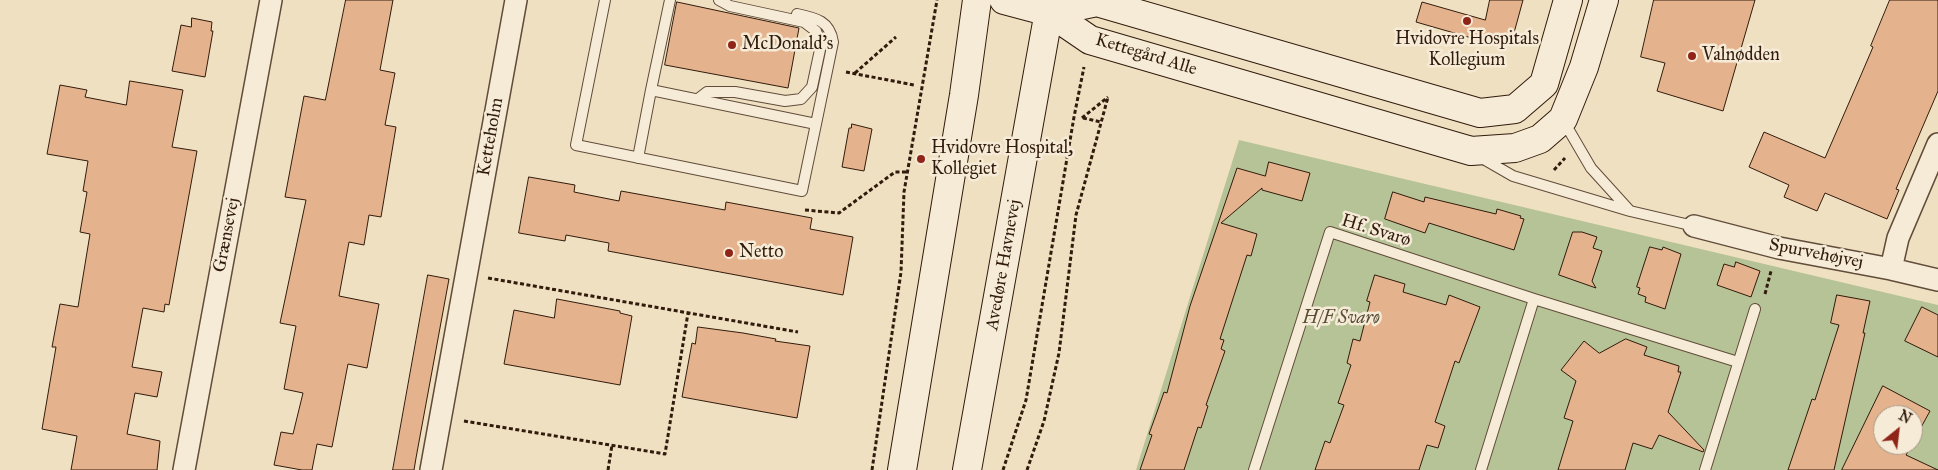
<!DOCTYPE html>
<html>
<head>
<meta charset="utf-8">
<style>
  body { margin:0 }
  #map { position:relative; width:1938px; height:470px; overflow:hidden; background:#f0e0c2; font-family:"IM FELL Great Primer",serif }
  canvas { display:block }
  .north { position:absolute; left:1873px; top:405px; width:50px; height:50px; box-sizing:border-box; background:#f5ebd7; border:1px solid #a79886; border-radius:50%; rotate:29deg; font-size:14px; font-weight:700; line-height:20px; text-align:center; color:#311b0c }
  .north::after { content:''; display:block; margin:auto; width:18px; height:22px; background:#8f2418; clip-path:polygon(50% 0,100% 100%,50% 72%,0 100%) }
</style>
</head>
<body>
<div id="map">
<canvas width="1938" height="470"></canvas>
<div class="north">N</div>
</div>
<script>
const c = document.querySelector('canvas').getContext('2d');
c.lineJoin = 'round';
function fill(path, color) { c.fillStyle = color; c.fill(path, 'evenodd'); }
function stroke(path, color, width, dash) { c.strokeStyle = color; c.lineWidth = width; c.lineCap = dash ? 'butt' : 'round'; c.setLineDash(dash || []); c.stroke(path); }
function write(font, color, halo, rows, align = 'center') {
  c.font = font + ' "IM FELL Great Primer",serif'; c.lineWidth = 5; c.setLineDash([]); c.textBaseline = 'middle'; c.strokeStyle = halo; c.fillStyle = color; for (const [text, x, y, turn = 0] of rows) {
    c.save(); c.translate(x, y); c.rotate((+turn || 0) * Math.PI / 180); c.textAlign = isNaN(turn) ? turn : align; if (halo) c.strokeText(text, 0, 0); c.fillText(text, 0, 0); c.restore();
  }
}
fill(new Path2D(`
  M1239,140L1938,305V470H1136ZM1883,415H1913V445H1883Z`), '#b6c396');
const building = new Path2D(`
  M346,0H393L380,70L395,73L385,125L396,127L381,217L369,215L364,245L349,242L339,296L379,304L367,368L348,364L332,447L317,444L312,470H302L274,465L281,432L293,434L303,393L284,389L296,326L280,323L306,200L285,197L304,96L325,100Z
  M1490,0H1523L1511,44L1483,36L1482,41L1416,22L1422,2L1485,20Z
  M1654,0H1755L1723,111L1657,91L1665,63L1641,57Z
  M1890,0H1938V91L1896,189L1899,190L1887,219L1825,193L1817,211L1784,197L1789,185L1749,167L1764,132L1825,158L1861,75L1873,47L1871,46Z
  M677,2L799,28L788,88L665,65Z
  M192,18L212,22L211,31H213L205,77L172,71L181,25L191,27Z
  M130,81L183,90L172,147L197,151L169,305L165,304L164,312L143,308L132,367L162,372L157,397L135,393L127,434L160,441L157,470H71L77,436L42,429L56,347H52L60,304L78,307L90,234L80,232L87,192L83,191L88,161L47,154L60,85L87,90L85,97L126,105Z
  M852,124L872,129L864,171L842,167L849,128H851Z
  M1269,162L1310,173L1302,201L1262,190V188L1221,223L1257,234L1251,256L1247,255L1220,339L1224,340L1221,349L1225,351L1206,405L1208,406L1201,428L1198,427L1184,470H1140L1152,435L1149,434L1157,412L1164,392L1167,393L1190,306L1237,168L1265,176Z
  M529,177L575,185L574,192L619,201L621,191L725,210L726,202L812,218L810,229L853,237L843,295L608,251L609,243L566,235L565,241L519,233Z
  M1393,192L1424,202L1425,197L1496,214L1497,209L1521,216L1520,218L1524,219L1514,250L1429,223L1425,233L1385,219Z
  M1573,232H1582L1597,237L1593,248L1602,251L1592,281L1596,288L1559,275Z
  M1650,247L1662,250L1663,247L1681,254L1665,309L1645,302L1646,297L1638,294L1640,288L1637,287Z
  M1736,262L1760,271L1751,297L1717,285L1724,264L1734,267Z
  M428,275L449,279L416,458L414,470H393Z
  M1375,275L1405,284L1403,292L1446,305L1449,295L1480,307L1459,363L1455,361L1435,422L1445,426L1438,448L1427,445L1419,470H1315L1325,441L1330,443L1344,405L1338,403L1351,365L1347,363L1353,339L1360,341L1370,302L1367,301Z
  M1837,295L1870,301L1863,333H1865L1834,470H1788L1812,399L1815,400L1839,325L1831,323Z
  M557,299L620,311V313L632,316L620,385L504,364L514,310L554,318Z
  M1922,307L1938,315V357L1905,341Z
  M698,327L743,333L776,339L775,341L810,346L797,418L682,397L692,343L695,344Z
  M1626,339L1647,347L1644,355L1679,366L1678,372H1681L1668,412L1704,450L1703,452L1659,435L1652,449L1633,443L1625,470H1558L1573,421L1564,418L1576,381L1561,370L1584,341L1599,353Z
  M1883,386L1930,411L1913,442V415H1883V445H1912L1906,455L1938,470H1842Z`);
fill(building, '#e4b28c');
stroke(building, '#311b0c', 1);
const lane = new Path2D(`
  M605,0L576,145L802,191L816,124L651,90L638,158
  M797,14C816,18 830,21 833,42L816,124
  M651,90L670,0
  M698,99L707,92H735L785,101L801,99L812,87L821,45L816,31L804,22L730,6L719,0
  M1563,120L1591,168L1630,211
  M1480,157L1513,176L1630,211L1694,226
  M1254,470L1330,232L1534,299L1738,362
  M1481,470L1534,299
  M1705,470L1755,309`);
const street = new Path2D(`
  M1694,226L1779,248L1891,269L1938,280
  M1891,269L1898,238L1938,144
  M184,470L271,0
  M431,470L516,0`);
const secondary = new Path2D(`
  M1004,0L1049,12L1090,40L1471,151L1515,148L1540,139L1563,119L1584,67L1604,0
  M1049,12L1097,2L1480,113L1515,109L1544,84L1568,0
  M902,470L964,95L977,0
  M967,470L1051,0`);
stroke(lane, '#614c3a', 12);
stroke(street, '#614c3a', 24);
stroke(secondary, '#311b0c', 30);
stroke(new Path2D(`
  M846,72L914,85
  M855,73L896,37
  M1082,118L1108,97
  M1083,118L1101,122
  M1554,170L1565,158
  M805,210L839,213L895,172H908
  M488,278L798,332
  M1765,294L1771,271
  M464,421L665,454L688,313
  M608,470L612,445
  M872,470L901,272L904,192L937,0
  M1003,470L1026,400L1074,117L1084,67
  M1027,470L1044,421L1059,353L1076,215L1108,97`), '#311b0c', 3, [4, 2.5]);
stroke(lane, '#f5ebd7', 10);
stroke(street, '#f5ebd7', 21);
stroke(secondary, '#f5ebd7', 28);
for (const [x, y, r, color] of [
  [1467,21,5,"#8f2418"],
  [732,45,5,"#8f2418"],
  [1692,56,5,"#8f2418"],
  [921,159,5,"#8f2418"],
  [729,253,5,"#8f2418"]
]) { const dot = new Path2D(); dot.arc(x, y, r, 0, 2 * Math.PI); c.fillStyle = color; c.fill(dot); stroke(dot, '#f5ebd7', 2); }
write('18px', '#311b0c', '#f5ebd7', [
  ["Hvidovre Hospitals",1467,40,"center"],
  ["Kollegium",1467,61,"center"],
  ["McDonald's",742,45],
  ["Valnødden",1702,56],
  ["Hvidovre Hospital,",931,149],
  ["Kollegiet",931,170],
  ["Netto",739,253]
], 'left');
write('18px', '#311b0c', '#f5ebd7', [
  ["Kettegård Alle",1146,55,17],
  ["Ketteholm",491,137,-80],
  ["Hf. Svarø",1376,231,17],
  ["Grænsevej",227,235,-79],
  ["Spurvehøjvej",1816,254,11],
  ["Avedøre Havnevej",1004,265,-80]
]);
write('italic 18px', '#594d35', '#f5ebd7', [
  ["H/F Svarø",1341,319]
]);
</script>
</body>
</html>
